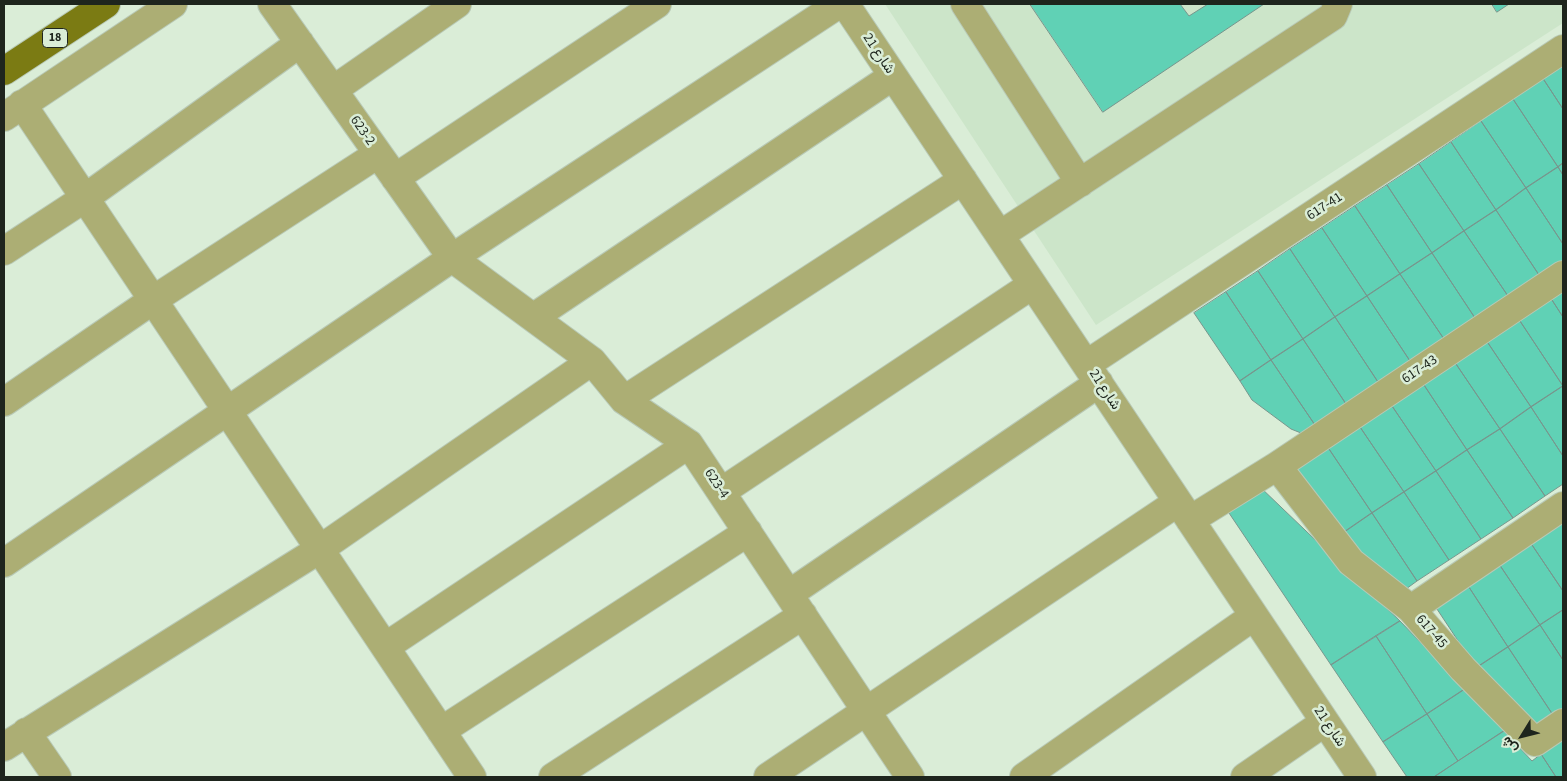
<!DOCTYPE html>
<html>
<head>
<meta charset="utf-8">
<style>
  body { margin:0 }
  #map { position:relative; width:1567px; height:781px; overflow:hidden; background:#daedd7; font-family:"Source Sans 3",Vazirmatn,sans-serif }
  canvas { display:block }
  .frame { position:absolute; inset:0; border:5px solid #1e251d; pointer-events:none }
  .north { position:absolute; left:1497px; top:711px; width:50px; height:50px; -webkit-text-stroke:4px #daedd7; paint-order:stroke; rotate:234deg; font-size:14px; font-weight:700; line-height:20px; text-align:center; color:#1e251d }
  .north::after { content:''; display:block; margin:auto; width:18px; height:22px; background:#1e251d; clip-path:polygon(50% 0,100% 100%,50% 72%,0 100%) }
</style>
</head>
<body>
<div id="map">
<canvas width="1567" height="781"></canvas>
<div class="frame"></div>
<div class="north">ش</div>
</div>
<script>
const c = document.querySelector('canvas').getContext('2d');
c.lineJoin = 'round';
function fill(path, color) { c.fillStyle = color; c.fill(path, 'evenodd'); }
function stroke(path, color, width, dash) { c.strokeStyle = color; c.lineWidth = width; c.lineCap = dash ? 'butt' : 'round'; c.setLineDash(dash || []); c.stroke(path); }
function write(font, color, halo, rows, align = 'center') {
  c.font = font + ' "Source Sans 3",Vazirmatn,sans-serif'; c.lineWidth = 5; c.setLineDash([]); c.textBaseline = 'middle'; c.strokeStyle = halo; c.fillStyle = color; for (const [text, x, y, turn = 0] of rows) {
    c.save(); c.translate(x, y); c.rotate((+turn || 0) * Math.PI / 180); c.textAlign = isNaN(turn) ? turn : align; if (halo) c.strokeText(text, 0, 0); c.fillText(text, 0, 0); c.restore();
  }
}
fill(new Path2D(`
  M885,4H1563V23L1096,325Z`), '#cce5c9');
const building = new Path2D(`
  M1030,4H1180L1189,16L1208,4H1264L1103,112Z
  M1492,4H1509L1497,12Z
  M1563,63V109L1542,77Z
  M1542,77L1563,109V163L1558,167L1513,99Z
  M1513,99L1558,167L1526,188L1481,121Z
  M1481,121L1526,188L1496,210L1451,142Z
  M1451,142L1496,210L1464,231L1419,164Z
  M1563,163V175L1558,167Z
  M1419,164L1464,231L1432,253L1387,185Z
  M1558,167L1563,175V244L1526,188Z
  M1387,185L1432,253L1400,274L1355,206Z
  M1526,188L1563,244V262L1541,278L1496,210Z
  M1355,206L1400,274L1367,296L1322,228Z
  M1496,210L1541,278L1510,299L1464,231Z
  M1322,228L1367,296L1335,317L1290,249Z
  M1464,231L1510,299L1477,321L1432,253Z
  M1290,249L1335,317L1303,339L1258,271Z
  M1432,253L1477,321L1446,342L1400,274Z
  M1258,271L1303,339L1271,360L1226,292Z
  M1400,274L1446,342L1412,364L1367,296Z
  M1563,288V317L1550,297Z
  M1226,292L1271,360L1240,381L1194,313Z
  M1367,296L1412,364L1380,385L1335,317Z
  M1550,297L1563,317V386L1518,318Z
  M1335,317L1380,385L1348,407L1303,339Z
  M1518,318L1563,386L1531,407L1486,340Z
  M1303,339L1348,407L1317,428L1271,360Z
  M1486,340L1531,407L1500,429L1454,361Z
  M1271,360L1317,428L1306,435L1291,429L1252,400L1240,381Z
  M1454,361L1500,429L1467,450L1422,382Z
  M1422,382L1467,450L1436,471L1390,403Z
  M1563,386V456L1531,407Z
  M1390,403L1436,471L1404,492L1358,424Z
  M1531,407L1563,456V484L1545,496L1500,429Z
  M1358,424L1404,492L1372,513L1327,446Z
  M1500,429L1545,496L1513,518L1467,450Z
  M1327,446L1372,513L1340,535L1295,467Z
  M1467,450L1513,518L1481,539L1436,471Z
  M1436,471L1481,539L1449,560L1404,492Z
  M1258,485L1400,621L1331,665L1225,507Z
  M1404,492L1449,560L1417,581L1372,513Z
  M1372,513L1417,581L1406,589L1353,554L1340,535Z
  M1558,515L1563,523V591L1526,536Z
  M1526,536L1563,591V610L1540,625L1495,558Z
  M1495,558L1540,625L1508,647L1463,578Z
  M1463,578L1508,647L1476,668L1431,600Z
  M1563,610V660L1540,625Z
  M1400,621L1465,689L1427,714L1376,636Z
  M1540,625L1563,660V708L1553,715L1508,647Z
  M1376,636L1427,714L1383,742L1331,665Z
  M1508,647L1553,715L1538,724L1500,696L1476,668Z
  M1465,689L1504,731L1458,761L1427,714Z
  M1427,714L1458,761L1434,777H1407L1383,742Z
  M1504,731L1532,761L1541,754L1556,777H1434Z
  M1563,740V777H1556L1541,754Z`);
fill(building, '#60d1b5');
stroke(building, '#78968d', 1);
const minor = new Path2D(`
  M272,4L452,258L592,361L624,400L689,444L910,777
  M845,4L1362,777
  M965,4L1080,183
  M333,90L457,4
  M22,104L472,777
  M4,117L173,4
  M395,178L657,4
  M1000,235L1333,16L1338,4
  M4,251L85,198L300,43
  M534,317L893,76
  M1087,364L1563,49
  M624,400L963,180
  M4,402L153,300L378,154
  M721,492L1032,285
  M1563,506L1411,609L1463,669L1535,742L1563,723
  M1190,520L1277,466
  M4,563L452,258L839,4
  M789,594L1099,383
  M1411,609L1351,562L1277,466L1563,275
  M385,647L689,444
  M441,731L748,532
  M26,732L57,777
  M4,747L320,549L592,361
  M553,777L803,615
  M768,777L1178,502
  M1024,777L1254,616
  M1245,777L1325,722`);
const major = new Path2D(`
  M4,71L106,4`);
stroke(minor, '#b8c9b6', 30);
stroke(major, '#b8c9b6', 30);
stroke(minor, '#acae74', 28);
stroke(major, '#7b7b13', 28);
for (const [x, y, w] of [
  [55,38,25]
]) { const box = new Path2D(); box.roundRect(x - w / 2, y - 9.5, w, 19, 4); c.fillStyle = '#daedd7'; c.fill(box); stroke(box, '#1e251d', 1); }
write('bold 12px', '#1e251d', null, [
  ["18",55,38]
]);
write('14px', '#1e251d', '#daedd7', [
  ["شارع 21",878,54,56],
  ["623-2",362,131,55],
  ["617-41",1325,207,-33],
  ["617-43",1420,370,-34],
  ["شارع 21",1104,390,57],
  ["623-4",716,484,56],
  ["617-45",1431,632,49],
  ["شارع 21",1329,727,56]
]);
</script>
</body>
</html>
